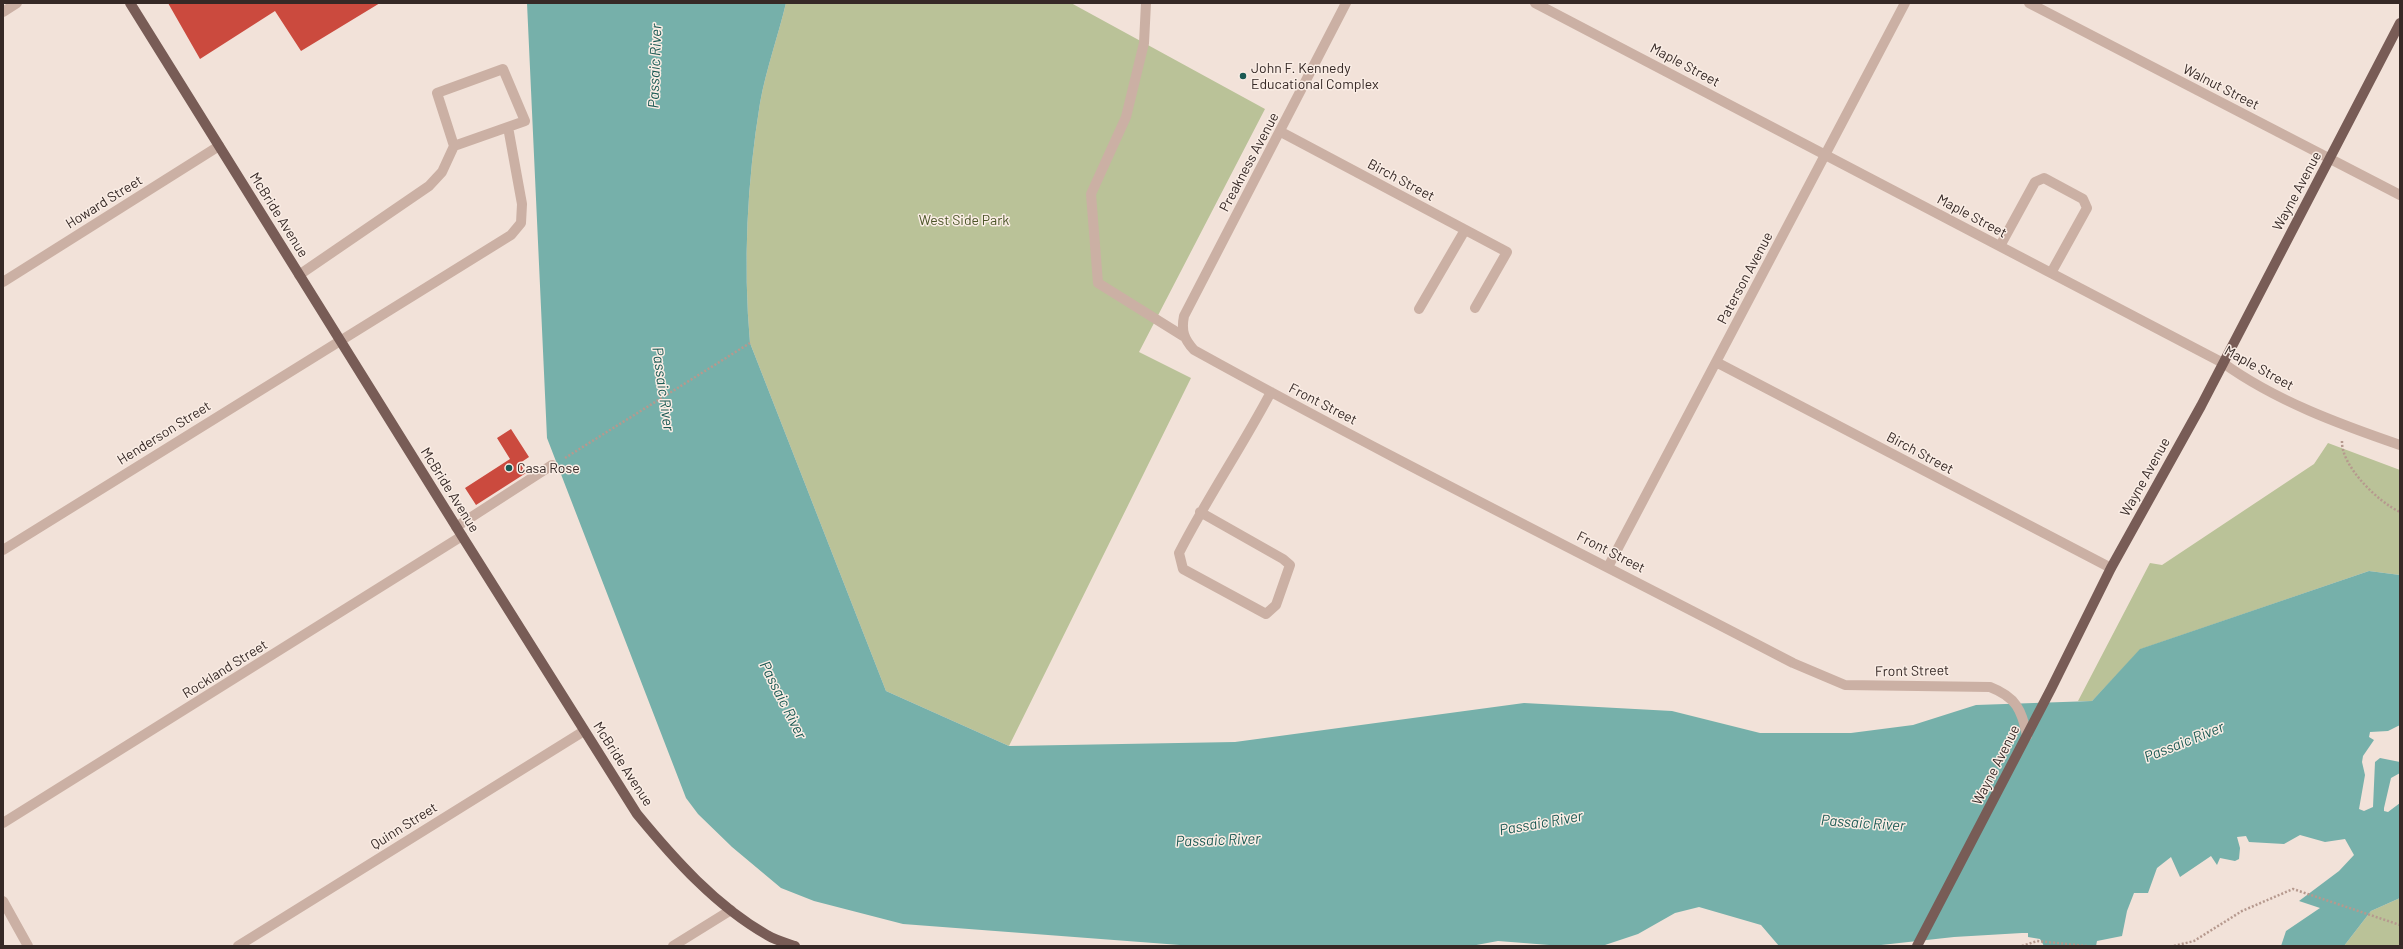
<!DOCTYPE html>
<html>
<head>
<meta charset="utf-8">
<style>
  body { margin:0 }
  #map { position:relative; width:2403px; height:949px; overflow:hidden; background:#f2e2d9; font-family:Barlow,sans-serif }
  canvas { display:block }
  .frame { position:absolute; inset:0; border:4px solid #362926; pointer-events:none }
</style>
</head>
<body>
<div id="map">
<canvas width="2403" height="949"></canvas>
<div class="frame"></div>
</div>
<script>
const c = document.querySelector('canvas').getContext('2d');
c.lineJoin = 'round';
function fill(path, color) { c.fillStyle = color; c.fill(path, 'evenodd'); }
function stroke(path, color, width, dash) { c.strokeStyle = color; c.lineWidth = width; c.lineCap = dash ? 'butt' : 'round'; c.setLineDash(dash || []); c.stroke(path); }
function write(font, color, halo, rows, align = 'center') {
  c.font = font + ' Barlow,sans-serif'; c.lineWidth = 3; c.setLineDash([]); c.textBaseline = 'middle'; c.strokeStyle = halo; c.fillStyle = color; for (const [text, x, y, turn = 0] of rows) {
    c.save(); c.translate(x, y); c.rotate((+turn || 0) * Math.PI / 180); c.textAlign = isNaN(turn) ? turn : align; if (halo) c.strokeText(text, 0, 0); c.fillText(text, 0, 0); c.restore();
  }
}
fill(new Path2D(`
  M786,3H1071L1265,109L1139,352L1191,378L1009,746L886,691L750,343C743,263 747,182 760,103C766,70 778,36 786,3Z
  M2328,443L2400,470V575L2369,571L2141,649L2092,701H2078L2150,563L2162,565L2314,464Z
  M2400,898V946H2344L2371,911Z`), '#bac298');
fill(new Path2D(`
  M527,3H786C778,36 766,70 760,103C747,182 743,263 750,343L886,691L1009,746L1235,742L1524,703L1672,711L1760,733H1851L1913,725L1976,705L2092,701L2140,649L2369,571L2400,575V725L2388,731L2370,732L2369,737L2374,740L2363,756L2362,762L2365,775L2359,809L2364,811L2373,807L2375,762L2380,758L2400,762V773L2391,778L2384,808V811L2388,812L2400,803V898L2371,911L2344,946H2281L2286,931L2320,908L2299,901L2339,871L2354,855L2345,839L2325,842L2300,835L2284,844L2249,842L2246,836L2237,837L2240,848L2239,859L2235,861L2220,858L2217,865L2211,856L2180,877L2171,857L2157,868L2148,893H2134L2127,911L2122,936L2097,941L2096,946H2044L2040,939L2028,937V933H2022L1954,937L1872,946H1779L1761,925L1699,907L1675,913L1638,934L1602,946H1562L1498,941L1471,946H1193L903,924L814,901L781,888L732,847L698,814L686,798L547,438Z`), '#76b0aa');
fill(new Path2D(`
  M168,3H380L301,51L275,11L200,59Z
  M511,429L529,457L520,463L526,473L476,505L465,488L510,459L497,438Z`), '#cb4a3e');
stroke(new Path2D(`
  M2342,441C2341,466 2378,502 2400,512
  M565,458L750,343
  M2022,946L2037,941L2087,946
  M2174,946L2194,941L2242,911L2293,889L2400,925`), '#b6998e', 2.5, [2, 2]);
stroke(new Path2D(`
  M1146,3L1144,43L1126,117L1091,194L1098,283L1183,336
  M1346,3L1184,316C1181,331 1184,339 1194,350C1391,459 1593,559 1793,663L1845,685L1990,687C2016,697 2022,710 2027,736
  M1535,3L2223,363C2276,401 2339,424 2400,445
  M2029,3L2400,195
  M3,12L17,3
  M1281,132L1507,252L1475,308
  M2000,246L2035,182L2044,178L2083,199L2087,208L2051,273
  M299,275L429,186L442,172L454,146L437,93L503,69L525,121L454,146
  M3,282L219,146
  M1419,309L1465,230
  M1716,362L2111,568
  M1200,512L1283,559L1290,565L1276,605L1266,614L1183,569L1179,553C1207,498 1242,447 1271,392
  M456,527L552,465
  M3,550L511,235L521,223L522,204L508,127
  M1608,567L1905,3
  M3,823L462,536
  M3,901L28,946
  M238,946L584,731
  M673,946L731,910`), '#cbb0a4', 10);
stroke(new Path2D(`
  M130,3L462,536L637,814C674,859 716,906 767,935C775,940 786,943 795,946
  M1917,946L2051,689L2111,568L2201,406L2400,23`), '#785c56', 10);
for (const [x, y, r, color] of [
  [1243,76,4,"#1a5953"],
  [509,468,4,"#1a5953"]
]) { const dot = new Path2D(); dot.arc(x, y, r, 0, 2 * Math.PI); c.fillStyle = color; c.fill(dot); stroke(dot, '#faede5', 1.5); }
write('14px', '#362926', '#faede5', [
  ["Maple Street",1685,65,28],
  ["Walnut Street",2221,87,27],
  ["Preakness Avenue",1249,162,-62],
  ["Birch Street",1401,180,28],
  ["Wayne Avenue",2297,191,-62],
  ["Howard Street",104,202,-32],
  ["McBride Avenue",279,215,58],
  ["Maple Street",1972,216,28],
  ["Paterson Avenue",1745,278,-62],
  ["Maple Street",2259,368,29],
  ["Front Street",1323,404,27],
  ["Henderson Street",164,433,-32],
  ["Birch Street",1920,453,28],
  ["Wayne Avenue",2145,477,-61],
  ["McBride Avenue",450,490,58],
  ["Front Street",1611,552,27],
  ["Rockland Street",225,669,-32],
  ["Front Street",1912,671,-1],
  ["McBride Avenue",623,764,57],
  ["Wayne Avenue",1996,765,-63],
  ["Quinn Street",404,826,-32]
]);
write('14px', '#362926', '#faede5', [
  ["John F. Kennedy",1251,68],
  ["Educational Complex",1251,84],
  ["Casa Rose",517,468]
], 'left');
write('14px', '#4c5529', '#faede5', [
  ["West Side Park",964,220]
]);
write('italic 15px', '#1a5953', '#faede5', [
  ["Passaic River",655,66,-88],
  ["Passaic River",663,389,82],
  ["Passaic River",783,700,63],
  ["Passaic River",2184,742,-22],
  ["Passaic River",1541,823,-10],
  ["Passaic River",1863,823,4],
  ["Passaic River",1218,840,-2]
]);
</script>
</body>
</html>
